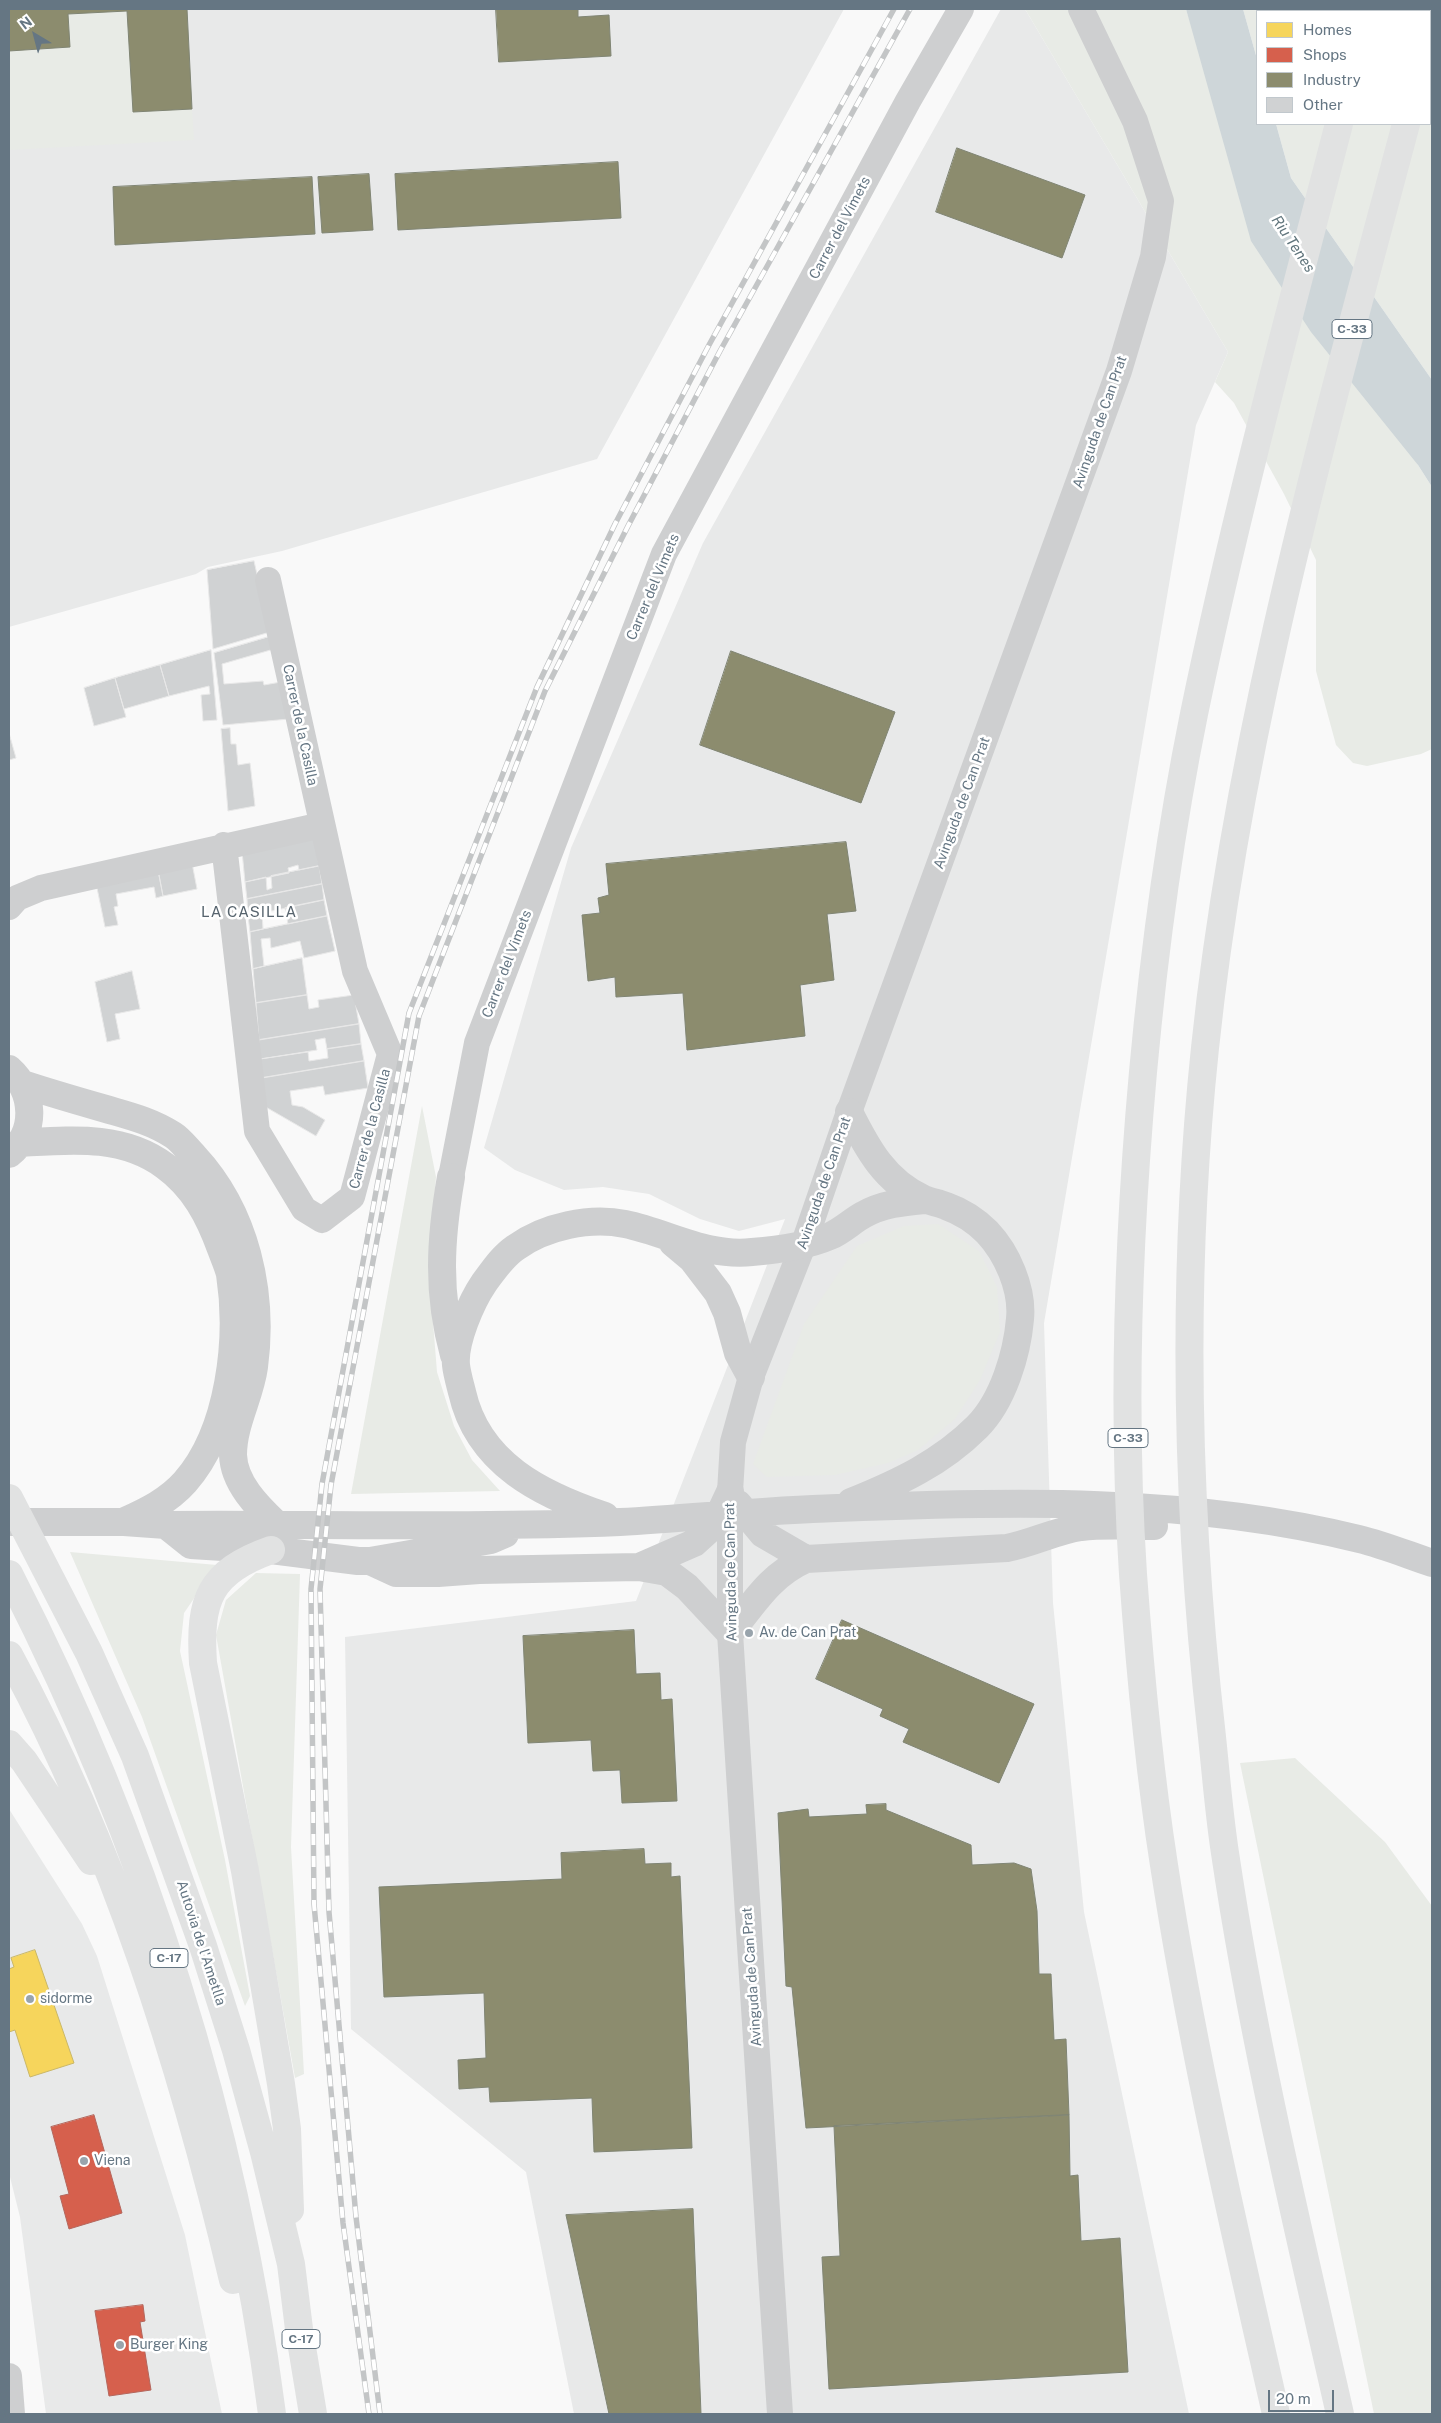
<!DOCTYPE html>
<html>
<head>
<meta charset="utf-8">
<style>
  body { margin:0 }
  #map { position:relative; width:1441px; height:2423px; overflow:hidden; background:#f9f9f9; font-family:"Public Sans",sans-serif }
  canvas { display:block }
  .frame { position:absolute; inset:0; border:10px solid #657683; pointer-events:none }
  .legend { position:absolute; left:1256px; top:10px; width:175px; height:115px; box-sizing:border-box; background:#fff; border:1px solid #c1c8cd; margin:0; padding:6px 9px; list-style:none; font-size:15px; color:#657683 }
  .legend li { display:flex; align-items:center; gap:10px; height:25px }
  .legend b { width:25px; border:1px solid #c1c8cd }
  .north { position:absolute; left:10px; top:10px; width:50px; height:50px; -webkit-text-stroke:4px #fff; paint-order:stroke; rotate:323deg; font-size:14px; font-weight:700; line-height:20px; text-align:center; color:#657683 }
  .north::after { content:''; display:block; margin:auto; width:18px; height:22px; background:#657683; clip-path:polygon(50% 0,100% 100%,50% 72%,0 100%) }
  .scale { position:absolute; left:1268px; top:2390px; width:66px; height:22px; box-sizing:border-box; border:2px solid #657683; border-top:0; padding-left:6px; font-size:15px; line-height:18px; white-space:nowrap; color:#657683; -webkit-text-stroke:4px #fff; paint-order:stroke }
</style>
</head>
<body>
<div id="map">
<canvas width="1441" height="2423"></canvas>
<div class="frame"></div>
<ul class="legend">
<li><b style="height:14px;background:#f6d55c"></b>Homes</li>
<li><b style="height:14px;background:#d6604d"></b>Shops</li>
<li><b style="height:14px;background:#8c8c6e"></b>Industry</li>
<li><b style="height:14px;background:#d0d2d3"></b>Other</li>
</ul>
<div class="north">N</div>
<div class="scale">20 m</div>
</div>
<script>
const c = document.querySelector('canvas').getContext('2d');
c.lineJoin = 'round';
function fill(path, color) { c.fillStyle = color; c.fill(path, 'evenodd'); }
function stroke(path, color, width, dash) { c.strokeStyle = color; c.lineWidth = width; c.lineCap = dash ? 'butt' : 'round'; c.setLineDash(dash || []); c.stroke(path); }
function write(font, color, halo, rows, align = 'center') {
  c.font = font + ' "Public Sans",sans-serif'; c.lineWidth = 5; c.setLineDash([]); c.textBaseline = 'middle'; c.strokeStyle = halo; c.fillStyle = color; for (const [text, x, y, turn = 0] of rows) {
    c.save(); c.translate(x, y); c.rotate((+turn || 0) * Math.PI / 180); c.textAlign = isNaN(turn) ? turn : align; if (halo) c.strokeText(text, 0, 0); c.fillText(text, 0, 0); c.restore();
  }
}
fill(new Path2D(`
  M9,9H844L597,459L282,551L208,567L196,574L9,627Z
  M1001,9H1025L1228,352L1196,425L1044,1323L1053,1603L1084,1912L1189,2414H574L526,2172L351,2029L345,1637L636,1601L785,1219L739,1231L700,1219L649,1194L603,1187L564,1190L515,1170L484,1148L571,848L703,543Z
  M9,1809L82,1924L97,1956L185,2235L222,2414H46L20,2217L9,2173Z`), '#e8e9e9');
fill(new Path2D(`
  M1025,9H1186L1194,34L1418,465L1432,487V749L1421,754L1367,766L1353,763L1336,745L1316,671V560L1284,494L1234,403L1215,382L1228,352Z
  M1243,9H1432V380L1291,178L1276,124H1430V11H1257V59Z
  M127,11L133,112L192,109L194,140L9,150V51L70,47L68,14Z
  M422,1106L436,1177L429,1272L437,1372L454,1426L472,1460L500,1491L351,1494Z
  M938,1224L979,1251L997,1287L1000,1332L980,1380L955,1419L918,1450L888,1463L835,1475L767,1477L753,1464L804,1324L857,1246L904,1226Z
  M70,1552L217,1565L184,1613L180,1651L225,1860L250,1996L245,2006L142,1717Z
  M256,1573L300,1574L291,1847L304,2074L295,2078L216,1635L226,1600Z
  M1295,1758L1385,1842L1432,1906V2414H1374L1240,1763Z`), '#e8ebe6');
fill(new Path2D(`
  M1186,9H1243L1257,59V124H1276L1291,178L1432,380V487L1418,465L1311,332L1251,241Z`), '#ced6d9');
const homes = new Path2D(`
  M35,1950L74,2063L30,2077L15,2030L9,2032V1969L14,1967L11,1958Z`);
fill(homes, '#f6d55c');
stroke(homes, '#cab868', 1);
const shops = new Path2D(`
  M94,2115L122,2213L69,2229L60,2196L69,2194L51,2127Z
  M143,2305L145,2321L140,2322L151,2390L109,2396L95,2311Z`);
fill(shops, '#d6604d');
stroke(shops, '#b4675d', 1);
const industry = new Path2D(`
  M9,9H187L192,109L133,112L127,11L68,14L70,47L9,51Z
  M496,9H578V17L609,15L611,56L499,62Z
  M957,148L1085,195L1062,258L936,212Z
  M618,162L621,218L398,230L395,174Z
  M369,174L373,230L322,233L318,177Z
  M312,177L315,234L115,245L113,187Z
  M731,651L895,712L861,803L700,745Z
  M846,842L856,911L827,914L834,980L800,985L805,1036L687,1050L683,993L616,997L615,977L588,981L582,915L600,913L598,898L609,895L606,864Z
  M842,1620L1034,1704L999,1783L903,1742L909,1729L880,1716L883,1709L816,1679Z
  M634,1630L636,1674L660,1673L661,1700L672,1699L677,1801L622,1803L620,1770L593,1771L591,1740L528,1743L523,1636Z
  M886,1804V1810L971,1845L972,1865L1014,1863L1031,1869L1037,1911L1039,1974H1051L1054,2040L1066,2039L1069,2115L806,2128L792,1987L786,1986L778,1813L808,1809L809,1817L867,1814L866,1805Z
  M644,1849L645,1864L671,1863V1877L680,1876L692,2148L594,2152L592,2098L490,2102L489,2087L459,2089L458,2060L486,2058L484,1993L384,1997L379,1887L562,1879L561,1853Z
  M1069,2115L1070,2176L1078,2175L1081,2241L1120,2238L1128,2372L829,2389L822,2257L840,2256L834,2126Z
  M693,2209L701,2414H609L566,2215Z`);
fill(industry, '#8c8c6e');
stroke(industry, '#808574', 1);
const building = new Path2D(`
  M254,561L270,632L213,649L207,570Z
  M272,636L274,649L222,664L224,684L263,681L264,685L281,682L289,719L223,725L214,653Z
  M211,650L217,720L203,721L201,695L210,694L209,686L169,696L160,665Z
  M160,665L169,696L124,709L115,678Z
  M115,678L126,717L94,726L84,688Z
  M230,728L231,744H236L238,765L250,763L255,806L228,811L221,729Z
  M9,733L16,758L9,760Z
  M314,836L319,866L299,870L298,865L288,868L289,873L245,882L242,851Z
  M192,863L197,889L163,896L158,870Z
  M319,866L322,884L247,899L245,882L266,877L267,890L272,888L271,876Z
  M158,870L163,896L156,898L154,887L116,894L118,906L114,907L118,925L105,927L96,883Z
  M322,884L324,900L248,916L247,899Z
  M324,900L327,916L288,924L285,908Z
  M262,913L263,929L250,932L248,916Z
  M327,916L335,951L304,958L300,941L271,948L270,938L261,939L264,966L253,969L250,932Z
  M302,958L307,995L256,1003L253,969Z
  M132,971L140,1009L115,1014L120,1039L107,1042L95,982Z
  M307,995L309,1009L319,1007L318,1000L354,995L359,1024L259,1040L256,1003Z
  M359,1024L361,1044L327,1049L325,1038L315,1040L317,1050L260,1059L259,1040Z
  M361,1044L364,1061L262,1078L260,1059L308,1052L309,1061L328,1058L327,1049Z
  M364,1061L368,1088L325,1095L323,1086L290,1091L292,1105L303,1107L325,1120L316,1136L264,1106L262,1078Z`);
fill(building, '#d0d2d3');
stroke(building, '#e8e8e8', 1);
stroke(new Path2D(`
  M1388,9L1390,11
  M1430,80L1432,85
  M224,845L257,1131L304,1209L322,1220L352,1197L390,1054L355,971L268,580
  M9,907L17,898L41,888L322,825
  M451,1177L477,1043L664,554L908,101L961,9
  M9,2376L12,2414
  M780,2414L730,1633V1492L733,1442L751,1377L804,1243L849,1112L1119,371L1153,257L1161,201L1135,121L1081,9`), '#cecfd0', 26);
stroke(new Path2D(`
  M9,1069C34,1091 38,1132 9,1154
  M23,1084C50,1093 78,1101 106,1109C130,1116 151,1121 173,1135C181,1140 187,1149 194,1156C246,1212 264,1292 254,1367C250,1397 233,1424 233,1455C234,1483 257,1506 276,1524
  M849,1112C867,1148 885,1182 924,1199C931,1202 939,1203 946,1206C960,1211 976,1221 987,1232C1007,1253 1023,1289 1020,1319C1017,1354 1003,1401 977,1427C941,1463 898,1483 851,1502
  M19,1143C70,1140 122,1134 165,1166C194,1187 209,1216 221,1249C224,1257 228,1266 230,1274C240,1339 230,1431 185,1482C168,1501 147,1511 125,1521
  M451,1177C440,1240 437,1293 454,1355
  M673,1243L692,1259L718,1293L727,1313L738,1353L751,1377
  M738,1504L763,1534L806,1559
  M605,1516C542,1495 478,1464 462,1392C460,1384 457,1374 456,1365C454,1342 471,1302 484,1283C493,1271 502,1257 515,1248C545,1226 590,1217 625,1224C669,1233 706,1257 752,1252C777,1250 807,1246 830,1236C842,1231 852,1221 863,1215C882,1204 903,1202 924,1200
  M9,1522H124L166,1525C317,1524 469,1528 620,1522C693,1518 765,1510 837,1508C1011,1501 1189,1497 1359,1539C1384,1545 1408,1555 1432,1563
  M166,1525L191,1545L271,1550L358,1561H370L491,1540L505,1534
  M370,1561L396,1573H438L479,1570L639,1567L667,1572L687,1587L730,1633C754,1603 770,1575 806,1559L1007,1548C1033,1543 1055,1531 1081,1527C1105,1524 1131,1526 1154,1526
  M639,1567L694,1543L715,1524L730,1492`), '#cecfd0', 28);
stroke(new Path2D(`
  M1369,11L1370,9
  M1430,36L1432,27
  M9,1498L89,1653L135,1756L203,1946L236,2050L264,2152L291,2264L299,2329L313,2414
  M271,1550C209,1572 199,1600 203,1663L245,1871L281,2084L287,2129L290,2210
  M9,1574C144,1837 234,2121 272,2414
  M9,1655C115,1850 182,2065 233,2280
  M9,1744L24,1761L91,1861
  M1276,2414C1235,2232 1192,2049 1164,1865C1149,1769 1140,1671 1133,1574C1122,1407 1128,1239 1143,1072C1154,952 1170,832 1194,714C1235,515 1288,320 1339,124
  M1340,2414C1298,2228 1253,2042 1225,1853C1219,1814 1216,1775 1212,1737C1186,1509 1181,1277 1205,1048C1238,733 1325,429 1406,124`), '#e1e2e2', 28);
const rail = new Path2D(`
  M369,2414L343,2223L314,1904L311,1589L322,1484L409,1013L537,687L615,524L709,345L894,9
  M380,2414L356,2217L329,1912L320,1589L331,1485L419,1016L545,691L628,526L720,351L910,9`);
stroke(rail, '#c3c5c6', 5.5);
stroke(rail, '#fff', 4, [11]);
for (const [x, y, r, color] of [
  [749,1633,5,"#99a4ac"],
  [30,1999,5,"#99a4ac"],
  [84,2161,5,"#99a4ac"],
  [120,2345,5,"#99a4ac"]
]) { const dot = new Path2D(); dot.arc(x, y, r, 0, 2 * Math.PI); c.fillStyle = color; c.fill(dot); stroke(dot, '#fff', 2); }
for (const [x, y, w] of [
  [1352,329,40],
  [1128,1438,40],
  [169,1958,38],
  [301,2339,38]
]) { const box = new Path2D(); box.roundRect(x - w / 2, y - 9.5, w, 19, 4); c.fillStyle = '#fff'; c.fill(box); stroke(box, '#657683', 1); }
write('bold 12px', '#657683', null, [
  ["C-33",1352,329],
  ["C-33",1128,1438],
  ["C-17",169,1958],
  ["C-17",301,2339]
]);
write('14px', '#657683', '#fff', [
  ["Carrer del Vimets",840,228,-62],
  ["Avinguda de Can Prat",1100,422,-71],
  ["Carrer del Vimets",653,587,-67],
  ["Carrer de la Casilla",300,725,78],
  ["Avinguda de Can Prat",962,803,-70],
  ["Carrer del Vimets",507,964,-69],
  ["Carrer de la Casilla",370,1129,-75],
  ["Avinguda de Can Prat",824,1183,-71],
  ["Avinguda de Can Prat",731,1572,-91],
  ["Autovia de l'Ametlla",201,1943,72],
  ["Avinguda de Can Prat",752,1977,-94]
]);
write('14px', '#657683', '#fff', [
  ["Av. de Can Prat",759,1633],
  ["sidorme",40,1999],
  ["Viena",94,2161],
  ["Burger King",130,2345]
], 'left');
write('italic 15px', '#60757c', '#fff', [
  ["Riu Tenes",1293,244,56]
]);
c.letterSpacing = '1px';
write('15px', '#57646e', '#fff', [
  ["LA CASILLA",249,912]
]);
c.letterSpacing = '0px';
</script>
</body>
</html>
